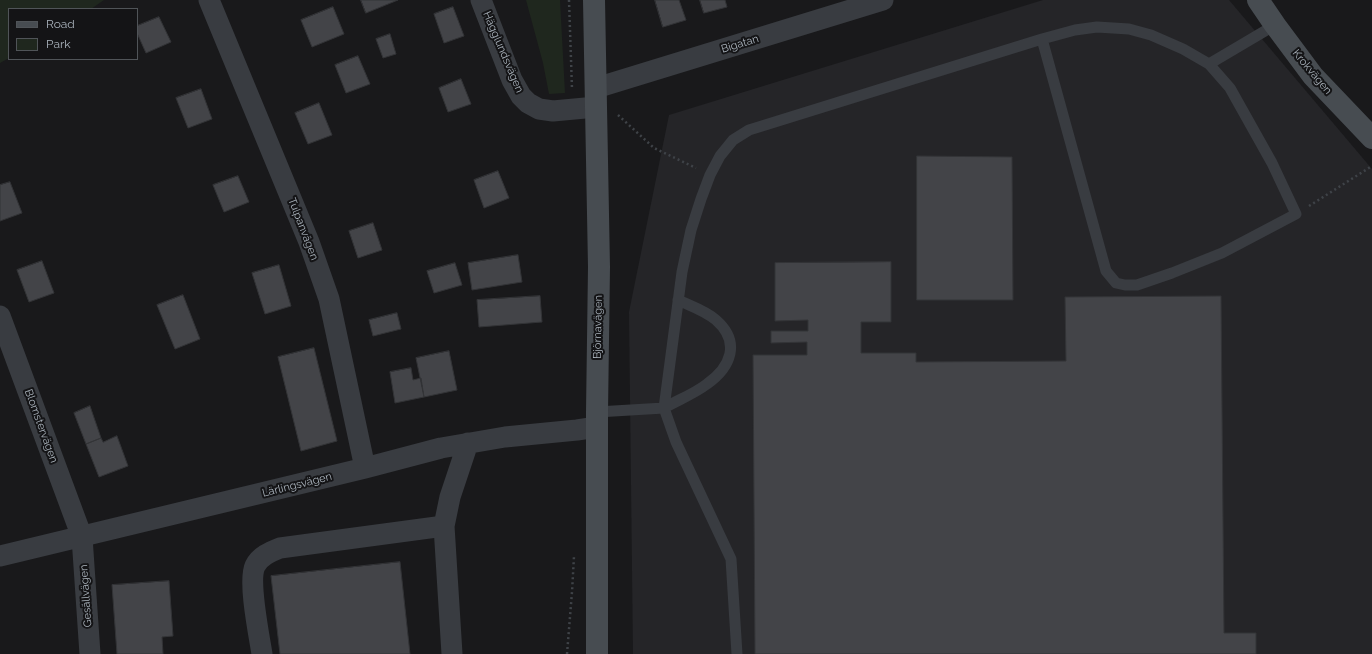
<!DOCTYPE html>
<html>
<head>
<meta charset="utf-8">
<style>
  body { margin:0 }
  #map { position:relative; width:1372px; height:654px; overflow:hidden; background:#19191b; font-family:Raleway,sans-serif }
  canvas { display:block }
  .legend { position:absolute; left:8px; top:8px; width:130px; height:52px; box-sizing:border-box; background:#141416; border:1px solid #505458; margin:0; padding:5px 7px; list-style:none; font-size:12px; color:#aab3bc }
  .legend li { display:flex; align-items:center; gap:8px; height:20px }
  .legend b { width:20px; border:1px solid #505458 }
</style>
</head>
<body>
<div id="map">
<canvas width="1372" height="654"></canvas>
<ul class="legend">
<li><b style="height:5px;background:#474c51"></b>Road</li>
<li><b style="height:11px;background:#1f271e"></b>Park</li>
</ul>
</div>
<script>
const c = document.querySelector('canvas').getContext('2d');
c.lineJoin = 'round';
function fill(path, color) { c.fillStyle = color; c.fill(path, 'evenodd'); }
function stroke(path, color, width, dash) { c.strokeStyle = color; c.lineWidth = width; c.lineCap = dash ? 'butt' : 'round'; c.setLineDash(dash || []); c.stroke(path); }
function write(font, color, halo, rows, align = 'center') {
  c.font = font + ' Raleway,sans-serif'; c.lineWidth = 4; c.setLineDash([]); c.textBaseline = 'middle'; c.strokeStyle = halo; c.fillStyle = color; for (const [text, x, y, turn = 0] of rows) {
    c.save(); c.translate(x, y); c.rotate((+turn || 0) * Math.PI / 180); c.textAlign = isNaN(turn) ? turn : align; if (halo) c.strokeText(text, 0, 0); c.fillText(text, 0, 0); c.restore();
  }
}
fill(new Path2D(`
  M1043,0H1229L1372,169V654H633L629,312L669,115Z`), '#252528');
fill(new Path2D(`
  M0,0H104L91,9H9V58L0,63Z
  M526,0H560L565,93L549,94L543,63Z`), '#1f271e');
const building = new Path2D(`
  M361,0H398L366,13Z
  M655,0H679L686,20L663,27Z
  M700,0H725L727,7L704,13Z
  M333,7L344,34L312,47L301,20Z
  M453,7L464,36L444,43L434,14Z
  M159,17L171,42L146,53L137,33V26Z
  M390,34L396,54L383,58L376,39Z
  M358,56L370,84L346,93L335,65Z
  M461,79L471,104L448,112L439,88Z
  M201,89L212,119L188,128L176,98Z
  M319,103L332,135L308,144L295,113Z
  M917,156L1012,157L1013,300H917Z
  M498,171L509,198L484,208L474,180Z
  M238,176L249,202L224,212L213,185Z
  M10,182L22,213L0,221V185Z
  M373,223L382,250L358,258L349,231Z
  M518,255L522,282L472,290L468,263Z
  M42,261L54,293L29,302L17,270Z
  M891,262V322H861V353H916V362L1066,361L1065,297L1221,296L1224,633H1256V654H755L753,355H807V342L771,343V331H808V320L775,321V263Z
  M455,263L462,285L434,293L427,271Z
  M279,265L291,306L265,314L252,273Z
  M183,295L200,339L175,349L157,305Z
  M540,296L542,322L479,327L477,300Z
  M397,313L401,329L373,336L369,320Z
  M314,348L337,441L301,451L278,357Z
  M449,351L457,390L424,397L416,358Z
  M411,368L413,380L421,378L424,397L395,403L390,372Z
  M90,406L101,438L86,444L74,413Z
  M117,436L128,466L99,477L86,444L101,438L103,442Z
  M400,562L410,654H280L271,576Z
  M169,581L173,636L162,637L163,654H117L112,585Z`);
fill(building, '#434448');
stroke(building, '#333437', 1);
stroke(new Path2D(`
  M569,0L572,89
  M618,115L654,148L696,168
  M1309,206L1372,166
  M567,654L572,592L574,556`), '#3f4348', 2.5, [2, 3]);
stroke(new Path2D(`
  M1209,64L1275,25
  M678,300C691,306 706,311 716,320C741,342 731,367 707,384C694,394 678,400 664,408L676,442L731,559L737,654
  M597,412L664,408L682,272L691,230L701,199L710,175L720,156L733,140L749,130L1042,39L1075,30L1097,27L1129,29L1151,35L1183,49L1209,64L1230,88L1272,163L1296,214L1222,253L1172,273L1137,285H1125L1116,283L1106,271L1042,39`), '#393c41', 11);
stroke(new Path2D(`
  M209,0L309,242L329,299L365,468
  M481,0L512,80L521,96L528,103L539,109L553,111L596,107
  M596,88L883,0
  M0,316L82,537L90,654
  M0,556L365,468L441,448L505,437L577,430L597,427
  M262,654C259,635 248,581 255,566C260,556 270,552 280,548L444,526
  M452,654L444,526L450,497L468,443`), '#393c41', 21);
stroke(new Path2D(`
  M594,0L599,267L597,412V654
  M1258,0L1275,25L1313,76L1372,138`), '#474c51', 22);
write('11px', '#aab3bc', '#141416', [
  ["Bigatan",740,44,-17],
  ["Hägglundsvägen",503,52,67],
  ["Krokvägen",1312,72,50],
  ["Tulpanvägen",303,229,69],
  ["Björnavägen",598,327,-89],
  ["Blomstervägen",41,426,70],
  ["Lärlingsvägen",297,485,-14],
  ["Gesällvägen",86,596,-94]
]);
</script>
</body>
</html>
